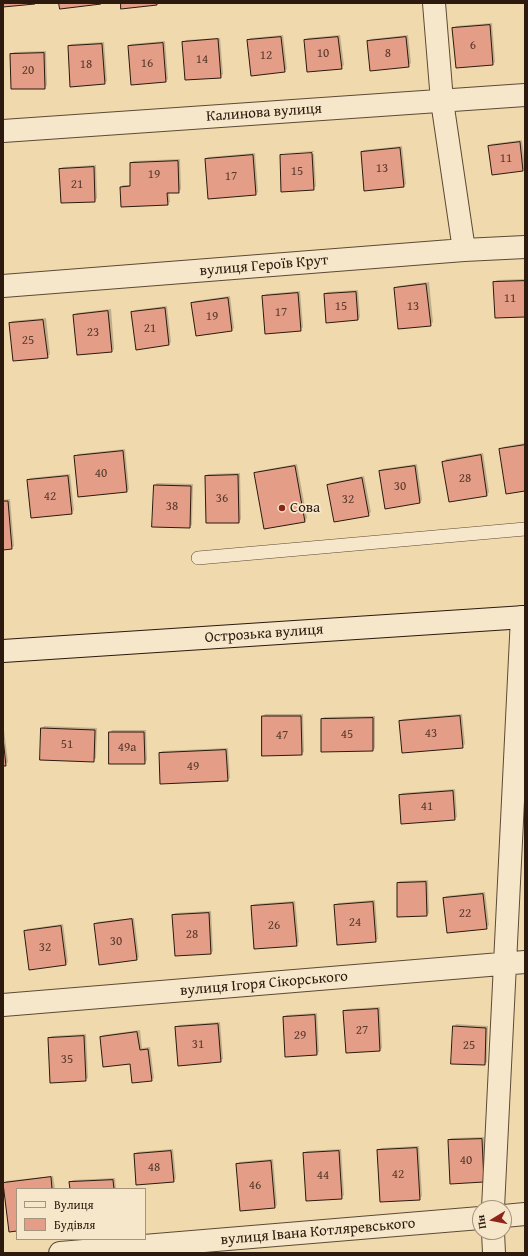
<!DOCTYPE html>
<html>
<head>
<meta charset="utf-8">
<style>
  body { margin:0 }
  #map { position:relative; width:528px; height:1256px; overflow:hidden; background:#f1d9ae; font-family:"Gentium Book Plus",serif }
  canvas { display:block }
  .frame { position:absolute; inset:0; border:4px solid #2b1a0d; pointer-events:none }
  .legend { position:absolute; left:16px; top:1188px; width:130px; height:52px; box-sizing:border-box; background:#f6e6ca; border:1px solid #a5947e; margin:0; padding:5px 7px; list-style:none; font-size:12px; color:#2b1a0d }
  .legend li { display:flex; align-items:center; gap:8px; height:20px }
  .legend b { width:20px; border:1px solid #a5947e }
  .north { position:absolute; left:472px; top:1200px; width:40px; height:40px; box-sizing:border-box; background:#f6e6ca; border:1px solid #a5947e; border-radius:50%; rotate:260deg; font-size:11px; font-weight:700; line-height:16px; text-align:center; color:#2b1a0d }
  .north::after { content:''; display:block; margin:auto; width:14px; height:18px; background:#8f2418; clip-path:polygon(50% 0,100% 100%,50% 72%,0 100%) }
</style>
</head>
<body>
<div id="map">
<canvas width="528" height="1256"></canvas>
<div class="frame"></div>
<ul class="legend">
<li><b style="height:5px;background:#f6e6ca"></b>Вулиця</li>
<li><b style="height:11px;background:#e49d87"></b>Будівля</li>
</ul>
<div class="north">Пн</div>
</div>
<script>
const c = document.querySelector('canvas').getContext('2d');
c.lineJoin = 'round';
function fill(path, color) { c.fillStyle = color; c.fill(path, 'evenodd'); }
function stroke(path, color, width, dash) { c.strokeStyle = color; c.lineWidth = width; c.lineCap = dash ? 'butt' : 'round'; c.setLineDash(dash || []); c.stroke(path); }
function write(font, color, halo, rows, align = 'center') {
  c.font = font + ' "Gentium Book Plus",serif'; c.lineWidth = 3.5; c.setLineDash([]); c.textBaseline = 'middle'; c.strokeStyle = halo; c.fillStyle = color; for (const [text, x, y, turn = 0] of rows) {
    c.save(); c.translate(x, y); c.rotate((+turn || 0) * Math.PI / 180); c.textAlign = isNaN(turn) ? turn : align; if (halo) c.strokeText(text, 0, 0); c.fillText(text, 0, 0); c.restore();
  }
}
fill(new Path2D(`
  M492,23L495,62L493,64L454,28L456,26Z
  M283,35L287,69L284,71L248,41L250,38Z
  M340,35L344,65L341,68L305,41L307,38Z
  M408,35L411,63L408,66L368,42L371,39Z
  M220,38L223,74L221,77L186,79L183,43L186,40Z
  M165,41L168,79L166,81L129,46L131,44Z
  M104,42L107,81L104,83L69,47L71,44Z
  M46,51L47,85L45,88L11,55L14,52Z
  M522,140L525,166V168L523,170L489,146L491,144Z
  M402,146L406,184L403,186L362,152L364,150Z
  M314,151V152L282,153H283Z
  M255,153L258,192L256,194L206,159L208,157Z
  M282,154V155L314,154L316,186L313,189L281,155Z
  M180,159L181,189L178,192H169L170,202L167,204L121,187L123,185H131V164L133,161Z
  M96,165L97,198L95,201L62,202L60,169L63,167Z
  M3,174L4,213L3,214Z
  M525,279V316L494,283L497,280Z
  M429,282L433,322L430,325L395,288L398,286Z
  M358,290L360,317L358,320L325,295L327,292Z
  M300,291L303,327L300,330L263,296L266,294Z
  M230,296L234,328L232,330L192,303L195,301Z
  M167,306L171,342L169,344L133,312L135,310Z
  M111,309L114,349L112,351L74,315L77,313Z
  M46,318L50,354L47,357L10,324L12,321Z
  M525,443V490L500,450L503,447Z
  M125,449L129,489L127,491L75,457L78,454Z
  M483,453L489,492L487,495L450,501L444,462L446,459Z
  M297,464L307,518L305,521L255,473L258,471Z
  M417,464L422,500L420,502L380,472L382,469Z
  M240,473L241,519L239,522L206,476L208,474Z
  M70,474L74,510L72,513L28,481L30,478Z
  M364,476L371,512L368,515L328,485L330,483Z
  M157,483L193,484L192,525L189,527L155,485Z
  M10,499L14,546L11,548L3,549V500Z
  M265,714H303L304,752L301,754L263,717Z
  M462,714L465,744L462,747L400,721L403,719Z
  M375,716V748L373,750L322,719L324,717Z
  M44,726L97,728L96,758L93,761L42,729Z
  M3,730H4L8,762L5,765H3Z
  M112,730H146L147,760L144,763L110,733Z
  M228,748L230,778L227,780L160,753L162,751Z
  M455,789L457,817L454,819L400,795L402,793Z
  M428,880L429,913L427,915L398,916V883L400,881Z
  M485,892L489,925L486,928L444,899L446,896Z
  M375,900L378,939L375,941L335,905L338,903Z
  M295,901L299,942L296,945L252,907L254,904Z
  M211,911L213,951L211,953L173,916L175,913Z
  M134,918L139,957L137,959L100,964L95,925L97,922Z
  M63,924L68,962L66,964L25,931L27,929Z
  M380,1007L382,1048L380,1050L344,1011L347,1009Z
  M317,1013L319,1052L317,1054L284,1017L286,1015Z
  M220,1022L223,1059L220,1061L176,1028L179,1025Z
  M456,1024L488,1026L487,1062L485,1064L454,1027Z
  M140,1030L142,1048L150,1047L154,1078L151,1080L101,1037L103,1035Z
  M86,1034L88,1078L85,1080L49,1038L52,1036Z
  M484,1137L486,1179L449,1141L451,1138Z
  M419,1146L422,1196L419,1199L378,1151L381,1148Z
  M173,1149L176,1178L174,1181L135,1155L137,1152Z
  M341,1149L344,1195L341,1198L304,1153L307,1151Z
  M273,1159L277,1205L275,1207L237,1165L239,1162Z
  M53,1176L55,1189H17V1230L4,1183L6,1181Z
  M115,1178L116,1189H71L70,1183L73,1180Z`), '#0003');
const building = new Path2D(`
  M3,3H35V4L3,7Z
  M59,3H100L101,4L60,9Z
  M121,3H157V5L121,9Z
  M490,25L493,65L456,68L452,28Z
  M281,37L285,72L251,76L247,40Z
  M338,37L342,69L307,72L304,40Z
  M406,37L409,67L370,71L367,41Z
  M218,39L221,78L185,80L182,42Z
  M163,43L166,82L131,85L128,46Z
  M102,44L105,84L70,87L68,46Z
  M44,53L45,89H11L10,54Z
  M520,142L523,171L492,175L488,146Z
  M400,148L404,187L364,191L361,152Z
  M312,153L314,190L281,192L280,155Z
  M253,155L256,195L208,199L205,159Z
  M178,161L179,193H167L168,205L121,207L120,187L130,186V163Z
  M94,167L95,202L61,203L59,169Z
  M525,281V317L495,318L493,282Z
  M426,284L431,326L398,329L394,288Z
  M356,292L358,320L326,323L324,294Z
  M298,293L301,331L265,334L262,296Z
  M228,298L232,331L196,336L191,303Z
  M165,308L169,345L136,350L131,312Z
  M108,311L112,352L77,355L73,315Z
  M43,320L48,358L13,361L9,323Z
  M525,445V491L506,494L499,449Z
  M123,451L127,492L78,497L74,456Z
  M481,455L487,496L449,502L442,462Z
  M295,466L305,522L264,529L254,473Z
  M415,466L420,503L385,509L379,471Z
  M238,475L239,523H206L205,476Z
  M68,476L72,514L31,518L27,480Z
  M362,478L369,516L334,522L327,485Z
  M154,485L191,486L190,528L152,527Z
  M3,501H8L12,549L3,550Z
  M262,716H301L302,755L262,756Z
  M460,716L463,748L402,753L399,721Z
  M373,718V751L321,752V719Z
  M41,728L95,730L94,762L40,760Z
  M109,732H144L145,764H109Z
  M3,738L6,766H3Z
  M226,750L228,781L160,784L159,753Z
  M453,791L455,820L401,824L399,795Z
  M426,882L427,916L397,917V883Z
  M483,894L487,929L447,933L443,898Z
  M373,902L376,942L337,945L334,905Z
  M293,903L297,946L254,949L251,906Z
  M209,913L211,954L175,956L172,915Z
  M132,919L137,960L99,965L94,924Z
  M61,926L66,965L29,970L24,931Z
  M378,1009L380,1051L346,1053L343,1011Z
  M315,1015L317,1055L285,1057L283,1017Z
  M218,1024L221,1062L178,1066L175,1027Z
  M453,1026L486,1028L485,1065L451,1064Z
  M137,1032L140,1050L148,1049L152,1081L132,1083L130,1064L103,1067L100,1037Z
  M84,1036L86,1081L50,1083L48,1038Z
  M482,1139L484,1182L450,1184L448,1140Z
  M417,1148L420,1200L380,1202L377,1150Z
  M171,1151L174,1182L136,1185L134,1154Z
  M339,1151L342,1199L306,1201L303,1153Z
  M271,1161L275,1208L240,1211L236,1164Z
  M51,1177L52,1189H17V1231L9,1232L3,1183Z
  M113,1180L114,1189H70L69,1182Z`);
fill(building, '#e49d87');
stroke(building, '#2b1a0d', 1);
const lane = new Path2D(`
  M198,558L525,529`);
const street = new Path2D(`
  M434,3L442,101L464,250
  M3,131L525,95
  M3,286L464,250L525,247
  M3,1005L525,962
  M493,1208L522,617
  M504,1216L525,1214
  M493,1232L494,1253
  M60,1253L480,1218`);
const secondary = new Path2D(`
  M3,651L525,617`);
stroke(lane, '#5c4a35', 14);
stroke(street, '#5c4a35', 24);
stroke(secondary, '#2b1a0d', 24);
stroke(lane, '#f6e6ca', 13);
stroke(street, '#f6e6ca', 22);
stroke(secondary, '#f6e6ca', 22);
for (const [x, y, r, color] of [
  [282,508,4,"#8f2418"]
]) { const dot = new Path2D(); dot.arc(x, y, r, 0, 2 * Math.PI); c.fillStyle = color; c.fill(dot); stroke(dot, '#f6e6ca', 1.5); }
write('13px', '#593b2c', null, [
  ["6",473,46],
  ["10",323,54],
  ["8",388,54],
  ["12",266,56],
  ["14",202,60],
  ["16",147,64],
  ["18",86,65],
  ["20",28,71],
  ["11",506,159],
  ["13",382,169],
  ["15",297,172],
  ["19",154,175],
  ["17",231,177],
  ["21",77,185],
  ["11",510,299],
  ["15",341,307],
  ["13",413,307],
  ["17",281,313],
  ["19",212,317],
  ["21",150,329],
  ["23",93,333],
  ["25",28,341],
  ["40",101,474],
  ["28",465,479],
  ["30",400,487],
  ["42",50,497],
  ["36",222,499],
  ["32",348,500],
  ["38",172,507],
  ["43",431,734],
  ["45",347,735],
  ["47",282,736],
  ["51",67,745],
  ["49а",127,748],
  ["49",193,767],
  ["41",427,807],
  ["22",465,914],
  ["24",355,923],
  ["26",274,926],
  ["28",192,935],
  ["30",116,942],
  ["32",45,948],
  ["27",362,1031],
  ["29",300,1036],
  ["31",198,1045],
  ["25",469,1046],
  ["35",67,1060],
  ["40",466,1161],
  ["48",154,1168],
  ["42",398,1175],
  ["44",323,1176],
  ["46",255,1186]
]);
write('15px', '#2b1a0d', '#f6e6ca', [
  ["Калинова вулиця",264,113,-4],
  ["вулиця Героїв Крут",264,266,-5],
  ["Острозька вулиця",264,634,-4],
  ["вулиця Ігоря Сікорського",264,984,-5],
  ["вулиця Івана Котляревського",318,1232,-5]
]);
write('15px', '#2b1a0d', '#f6e6ca', [
  ["Сова",290,508]
], 'left');
</script>
</body>
</html>
